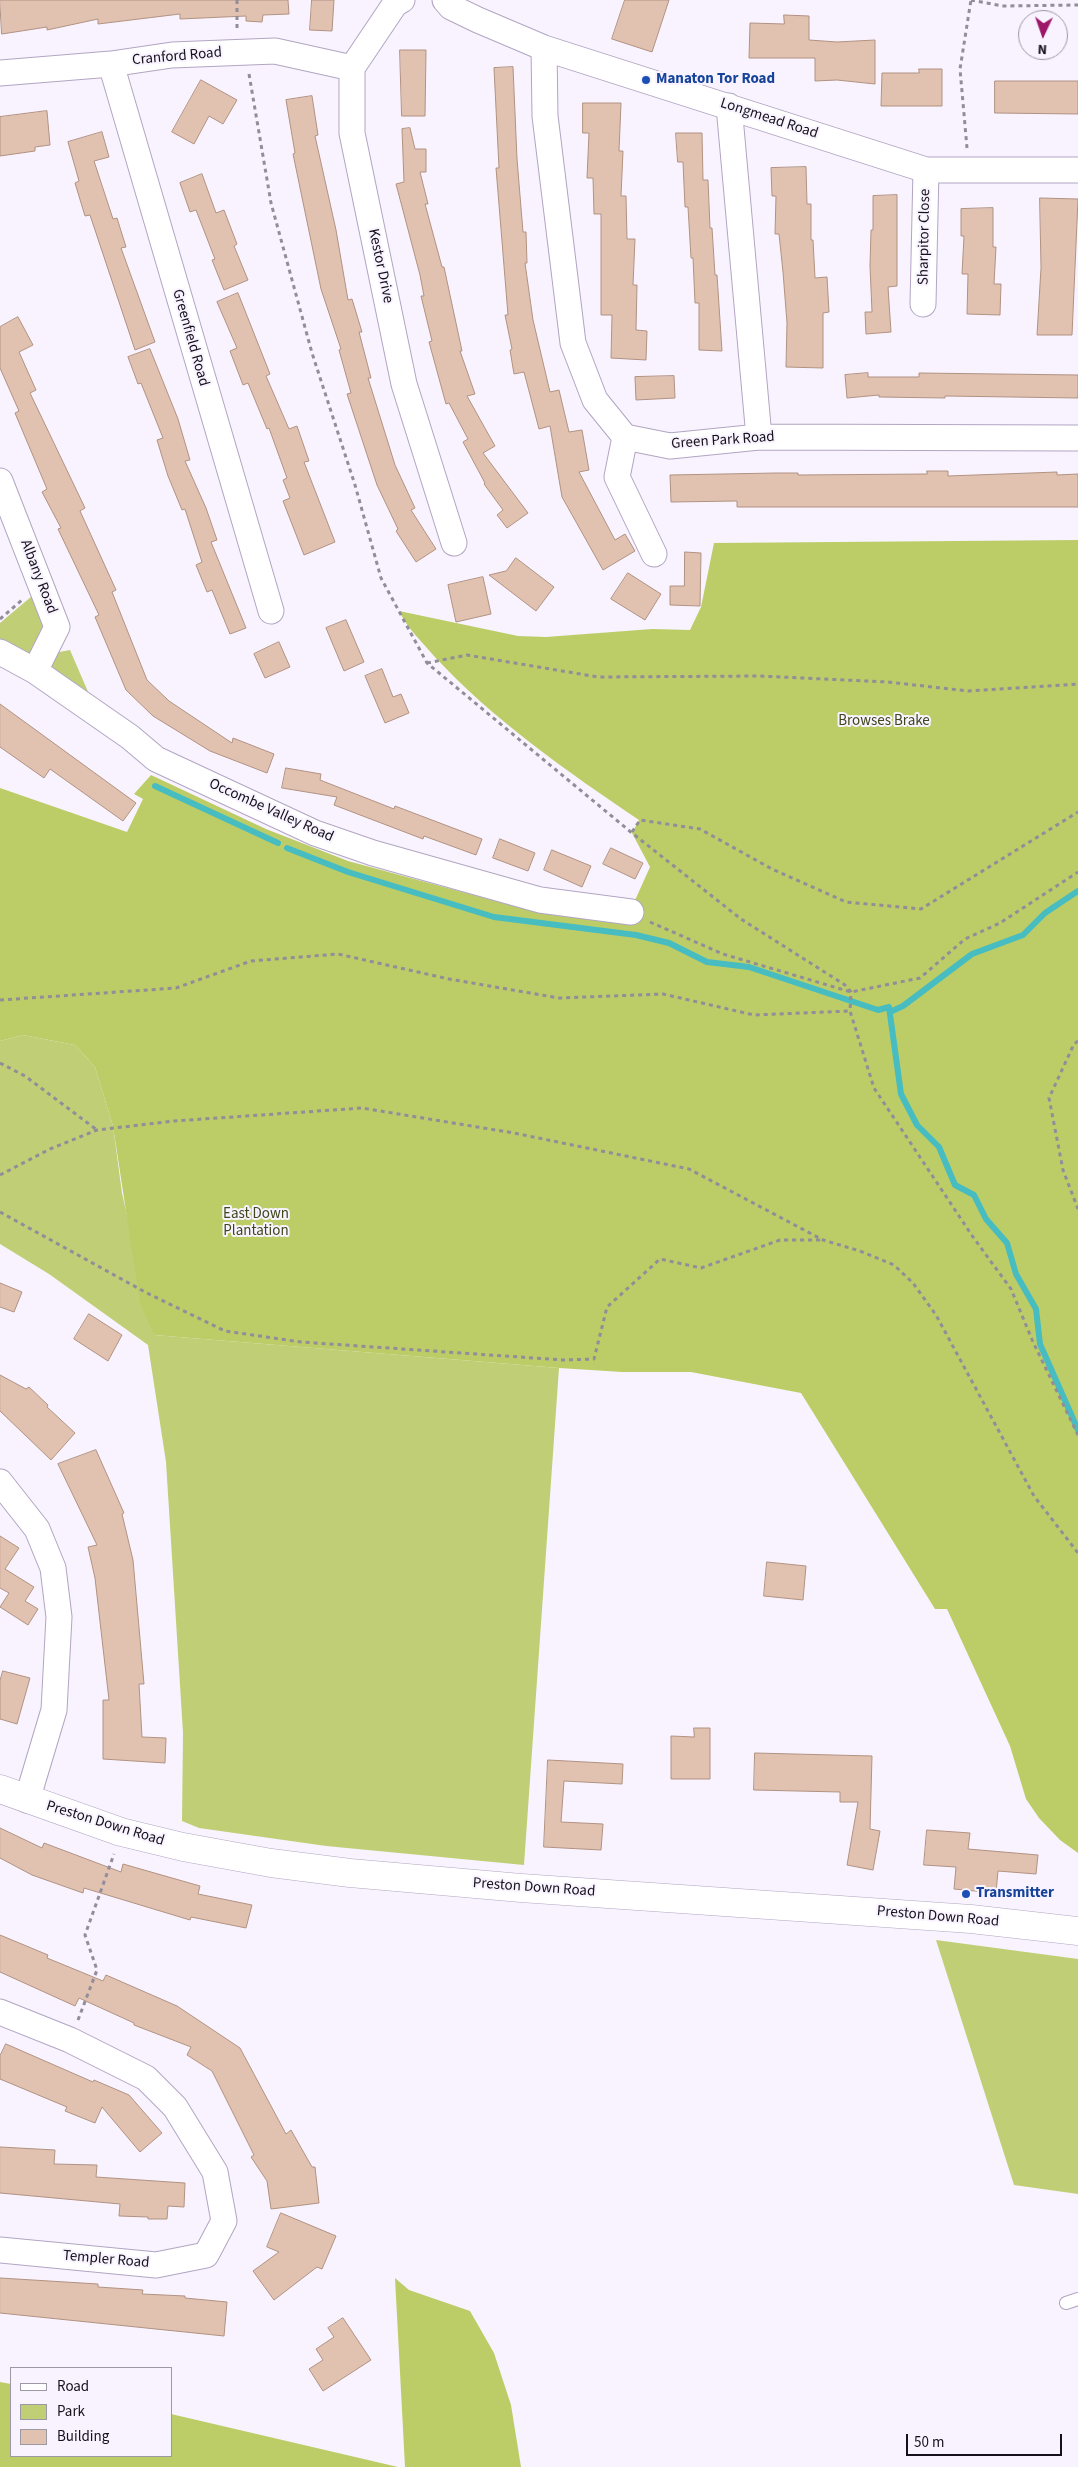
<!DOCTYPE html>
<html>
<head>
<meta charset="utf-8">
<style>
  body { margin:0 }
  #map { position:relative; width:1078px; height:2467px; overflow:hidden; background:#f8f3ff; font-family:"Source Sans 3",sans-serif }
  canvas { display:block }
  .legend { position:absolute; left:10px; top:2367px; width:162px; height:90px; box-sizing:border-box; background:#f8f3ff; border:1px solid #9d99a4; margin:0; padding:6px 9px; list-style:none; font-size:15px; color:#15111b }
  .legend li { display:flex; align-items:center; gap:10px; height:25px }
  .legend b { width:25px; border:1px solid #9d99a4 }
  .north { position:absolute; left:1018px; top:10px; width:50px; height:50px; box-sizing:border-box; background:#f8f3ff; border:1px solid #9d99a4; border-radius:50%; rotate:183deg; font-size:14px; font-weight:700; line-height:20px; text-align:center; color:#15111b }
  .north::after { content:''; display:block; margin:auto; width:18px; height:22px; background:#9d1768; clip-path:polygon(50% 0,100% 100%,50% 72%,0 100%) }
  .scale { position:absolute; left:906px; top:2434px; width:156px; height:22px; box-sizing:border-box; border:2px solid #15111b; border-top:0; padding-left:6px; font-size:15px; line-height:18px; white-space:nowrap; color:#15111b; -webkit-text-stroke:4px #f8f3ff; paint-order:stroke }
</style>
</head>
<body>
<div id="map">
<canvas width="1078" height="2467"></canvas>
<ul class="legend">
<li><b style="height:6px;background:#fff"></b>Road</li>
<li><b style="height:14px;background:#c0cf76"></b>Park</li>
<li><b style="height:14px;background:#e1c1b0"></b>Building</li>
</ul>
<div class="north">N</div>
<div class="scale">50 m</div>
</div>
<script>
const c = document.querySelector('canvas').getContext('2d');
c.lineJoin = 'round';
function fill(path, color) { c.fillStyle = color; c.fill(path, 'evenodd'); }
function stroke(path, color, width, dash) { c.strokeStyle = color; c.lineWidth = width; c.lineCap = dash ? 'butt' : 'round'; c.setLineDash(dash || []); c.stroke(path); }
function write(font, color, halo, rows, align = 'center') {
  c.font = font + ' "Source Sans 3",sans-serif'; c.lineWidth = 4; c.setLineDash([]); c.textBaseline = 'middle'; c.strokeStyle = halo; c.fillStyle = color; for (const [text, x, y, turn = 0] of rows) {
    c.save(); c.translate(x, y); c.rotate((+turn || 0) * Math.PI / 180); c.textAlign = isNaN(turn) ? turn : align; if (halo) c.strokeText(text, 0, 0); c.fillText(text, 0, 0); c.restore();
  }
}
fill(new Path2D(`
  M32,596L42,623L44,634L35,652L26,654L0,643V623Z
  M70,650L89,694L51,669L54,653Z
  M23,1035L75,1045L95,1067L113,1126L122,1193L154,1335L559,1368L524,1865L326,1846L199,1828L182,1821L183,1733L166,1462L148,1345L49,1274L0,1244V1041Z
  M936,1940L1078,1959V2194L1014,2185Z`), '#c0cf76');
fill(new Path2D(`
  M1078,540V1853L1060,1840L1039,1818L1026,1799L1010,1746L947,1609H935L801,1393L691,1372H622L559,1368L154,1335L140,1303L113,1126L95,1067L75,1045L23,1035L0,1041V788L127,832L143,799L134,794L151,775L266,829L348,861L536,912L627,918L650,867L632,833L639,820C568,772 493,720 434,656C422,642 408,629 399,611L518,636L546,637L652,629L690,630L701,607L714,543Z
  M395,2278L409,2290L470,2311L494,2353L511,2405L521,2467H405Z
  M0,2382L11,2384V2456H171V2414L398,2467H0Z`), '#bccd67');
stroke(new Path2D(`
  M155,786L278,843
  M287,848L348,872L494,917L636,935L669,943L707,962L749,967L878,1010L889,1007L901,1094L917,1125L939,1147L955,1185L974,1195L986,1219L1007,1243L1016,1274L1036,1309L1040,1344L1078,1430
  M890,1012L903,1006L972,954L1023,935L1045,913L1078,891`), '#47bcc1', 6);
const building = new Path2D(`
  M0,0H288L289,14L263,15L262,22L246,21V16L180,19V14L98,24V19L47,30V27L2,34Z
  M312,0H334L332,31L310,30Z
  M625,0H669L652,52L612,39Z
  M784,15L809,16V40L837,42L875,40V84L837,80L815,81V58H749L750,23L784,24Z
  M400,50H426L425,116H402Z
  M513,67L517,159L523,232H526L527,263H525L533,320L550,392L559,390L569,432L582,430L589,470L579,472L615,540L625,534L635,551L603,570L562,497L550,426L539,429L524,372L514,374L510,350L512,349L505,315H508L496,168H499L494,68Z
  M919,69H942V106H881L882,73H919Z
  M201,80L237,100L223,124L209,116L194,144L172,132Z
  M995,81H1078V114L995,113Z
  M312,96L318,135L315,136L336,230L348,300L352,299L362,332H359L371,378H368L395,465L415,508L411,510L436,549L416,562L396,531L398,529L377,485L347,394L351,393L339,350L341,349L321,289L293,154L295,153L286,100Z
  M583,103H621L619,151H623L621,196H626L627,239H635L633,285H637L636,330L647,331L646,360L611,358L612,315H601V214H594L593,178H587L589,133H583Z
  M47,111L50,145L35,147V151L0,156V117Z
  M410,128L415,149H426V172H420L428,204H425L442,267H444L462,351H460L475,394L467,396L495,446L483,453L528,513L507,528L497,515L503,510L484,484L485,483L463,442L468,439L449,403L446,404L429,342L432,341L421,296H424L420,275L396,184L404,182L402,129Z
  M102,132L109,157L94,161L113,219L117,218L126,247L121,248L155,342L135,350L90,215L85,216L75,183L79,181L68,142Z
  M676,133H702L703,180H708L710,228H712L715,275H717L722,351L699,350V303H695L693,258H691L688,207H685L683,162H678Z
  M806,167L807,204H811V240H813L815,278L827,277L829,312L823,313V368L786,367L787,323L783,272L779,234H775L776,196H772L771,168Z
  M202,174L216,213L224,210L237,244L234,246L248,280L224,290L212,260L215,259L196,210L190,212L180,183Z
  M897,195V286L888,287L891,332L866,334L865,312H872L870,266L871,230H873V196Z
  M1040,198L1078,199L1072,335H1037L1041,268Z
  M993,208V247H996L994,284H1001L1000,315L967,314L968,274H962L964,236H961V209Z
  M238,293L270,374L266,376L289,429L297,426L309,461L304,462L335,542L304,555L283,501L290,498L283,480L287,478L269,428L267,429L248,383L243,385L230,351L237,348L217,302Z
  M18,317L33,345L19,352L36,390L30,393L85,508L80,511L116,590L112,592L147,680L169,701L232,743L233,738L274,754L267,773L210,751L153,716L126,690L95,617L99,615L58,529L61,528L42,492L47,489L15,413L19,411L0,368V327Z
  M150,349L178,419L190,460L185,461L206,508L217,540L211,542L246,628L230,634L212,590L207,592L196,565L202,562L185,509L182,510L168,476L157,440L163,438L141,383L138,384L128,357Z
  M868,373V377H919V373L1078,375V398L945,396V398L879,397V395L847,398L845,375Z
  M674,376L675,398L636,400L635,377Z
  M927,471H948V476L1057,472V475L1078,474V507H737V501L671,502L670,475L776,473H798V475L927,474Z
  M685,552L701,553L700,606L670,605V586H684Z
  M516,558L554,587L536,611L489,575L506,571Z
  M628,573L661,594L645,620L611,599Z
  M483,577L491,614L456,622L448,585Z
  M346,620L364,662L344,671L326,628Z
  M279,642L290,667L265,678L254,654Z
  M382,669L393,697L401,694L409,713L385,723L365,676Z
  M0,704L136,803L123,821L50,769L44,778L0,747Z
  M286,768L321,774L320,780L394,809L395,806L482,839L476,855L424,836L423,839L334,805L337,797L282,788Z
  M500,839L535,853L528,871L493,858Z
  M611,848L643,863L635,879L603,864Z
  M552,850L591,866L582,887L544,870Z
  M0,1283L22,1292L14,1312L0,1307Z
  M89,1314L122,1335L108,1361L74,1339Z
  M0,1375L26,1389L29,1387L48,1405L47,1407L75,1433L51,1460L0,1411Z
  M96,1450L124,1513L122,1514L133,1560L144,1684H139L142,1737L166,1738L165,1763L103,1759V1700H109L95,1578L88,1547L97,1545L58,1464Z
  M0,1536L19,1548L5,1569L34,1587L25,1601L38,1609L28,1625L0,1607L9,1593L0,1588Z
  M767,1562L806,1566L803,1600L764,1596Z
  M3,1671L30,1678L17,1724L0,1719V1681Z
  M694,1728H710V1779H671V1736L694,1737Z
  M755,1753L872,1756L870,1829L880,1831L873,1870L847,1865L858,1802H840V1792L754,1790Z
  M548,1760L623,1764L622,1784L564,1781L561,1822L603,1824L601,1850L544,1847Z
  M0,1828L42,1848L44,1843L121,1872L123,1864L200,1886L198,1894L252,1905L246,1928L191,1917L190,1920L84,1888L83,1893L32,1875L0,1858Z
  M927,1830L970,1833L968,1849L1038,1855L1036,1874L998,1871L996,1893L954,1889L956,1867L924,1865Z
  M0,1935L48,1955L47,1958L103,1981L106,1975L177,2006L240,2048L286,2134L291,2130L312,2167H315L319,2203L271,2209L267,2181L251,2157L254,2155L212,2071L187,2055L191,2047L134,2025V2023L79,1998L75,2006L0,1972Z
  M6,2044L93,2082L94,2080L129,2095L162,2133L140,2152L102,2107L95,2123L65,2111L67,2107L0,2079V2056Z
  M0,2147L55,2150L54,2164L97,2165L96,2177L185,2183L184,2207L168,2206L167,2219H148V2217L119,2216L120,2204L0,2193Z
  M281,2213L336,2236L322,2269L317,2267L274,2300L253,2271L279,2252L267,2247Z
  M0,2278L98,2284V2287L143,2290L142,2294L185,2296V2298L227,2302L224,2336L0,2313Z
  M343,2318L371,2360L323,2391L309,2369L323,2360L316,2349L334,2337L328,2328Z`);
fill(building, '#e1c1b0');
stroke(building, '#b19282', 1);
const lane = new Path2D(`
  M1066,2303L1078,2299`);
const street = new Path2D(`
  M402,0L395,4L352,68V133L404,384L454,543
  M445,0L451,7L478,20L544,48L926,170H1078
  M544,48L545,116L573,343L595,400L625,437L670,446L759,437L1078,438
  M111,64L271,611
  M0,73L111,64L172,55L275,51L352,68
  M729,106L759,437
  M923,304L926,170
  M625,437L617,477L654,554
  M0,481L57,627L35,671
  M0,652L35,671L130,737L156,759L315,833L373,853L540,900L631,912
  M0,1482L37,1529L53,1568L59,1617L54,1710L27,1800
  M0,2012L70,2040L146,2078L175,2107L215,2172L224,2221L206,2255L156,2265L0,2250`);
const secondary = new Path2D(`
  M0,1789L121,1832L183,1847L271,1863L350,1873L521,1888L971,1919L1078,1931`);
stroke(lane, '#b2a5c2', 14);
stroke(street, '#b2a5c2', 27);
stroke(secondary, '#b2a5c2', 29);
stroke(new Path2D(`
  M237,0V29
  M971,0L1002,6L1078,5
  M249,74L271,203L312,353L355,485L381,578L427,663L632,833L741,919L845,985L851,992L850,1011L874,1088L973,1237L1011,1289L1033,1342L1078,1435
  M967,148L960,69L971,0
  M0,619L22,600
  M427,663L467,655L598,677L760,676L888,682L968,691L1078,684
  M632,832L640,820L700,829L772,869L846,902L921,909L1078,812
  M650,922L723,954L851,992L920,978L965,939L1000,923L1078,872
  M0,1000L176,988L251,961L338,954L449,979L559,998L663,994L754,1015L850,1011
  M1078,1041L1074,1044L1049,1098L1063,1170L1078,1209
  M0,1063L25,1076L97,1130
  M0,1175L50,1149L97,1130L174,1121L362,1108L514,1133L689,1169L823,1240L860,1251L894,1265L913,1283L936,1315L1034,1496L1078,1553
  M0,1212L145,1292L225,1331L301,1342L563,1360L594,1359L607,1307L660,1259L701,1268L780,1240H821
  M78,2020L97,1970L85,1935L114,1854`), '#928d98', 3, [4, 4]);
stroke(lane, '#fff', 12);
stroke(street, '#fff', 25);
stroke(secondary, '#fff', 28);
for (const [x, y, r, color] of [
  [646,80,5,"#1a4fb4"],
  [966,1894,5,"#1a4fb4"]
]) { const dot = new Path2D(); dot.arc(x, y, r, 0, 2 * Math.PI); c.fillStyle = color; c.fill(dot); stroke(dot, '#f8f3ff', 2); }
write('15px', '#15111b', '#f8f3ff', [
  ["Cranford Road",177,57,-5],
  ["Longmead Road",769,119,18],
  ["Sharpitor Close",925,237,-89],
  ["Kestor Drive",380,266,78],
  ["Greenfield Road",190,338,74],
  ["Green Park Road",723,441,-4],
  ["Albany Road",38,577,69],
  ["Occombe Valley Road",271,811,24],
  ["Preston Down Road",105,1824,17],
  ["Preston Down Road",534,1888,4],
  ["Preston Down Road",938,1917,5],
  ["Templer Road",106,2260,5]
]);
write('bold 15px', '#164399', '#f8f3ff', [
  ["Manaton Tor Road",656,80],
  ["Transmitter",976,1894]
], 'left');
write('15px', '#40461c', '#f8f3ff', [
  ["Browses Brake",884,722],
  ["East Down",256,1215],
  ["Plantation",256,1232]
]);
</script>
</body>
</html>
